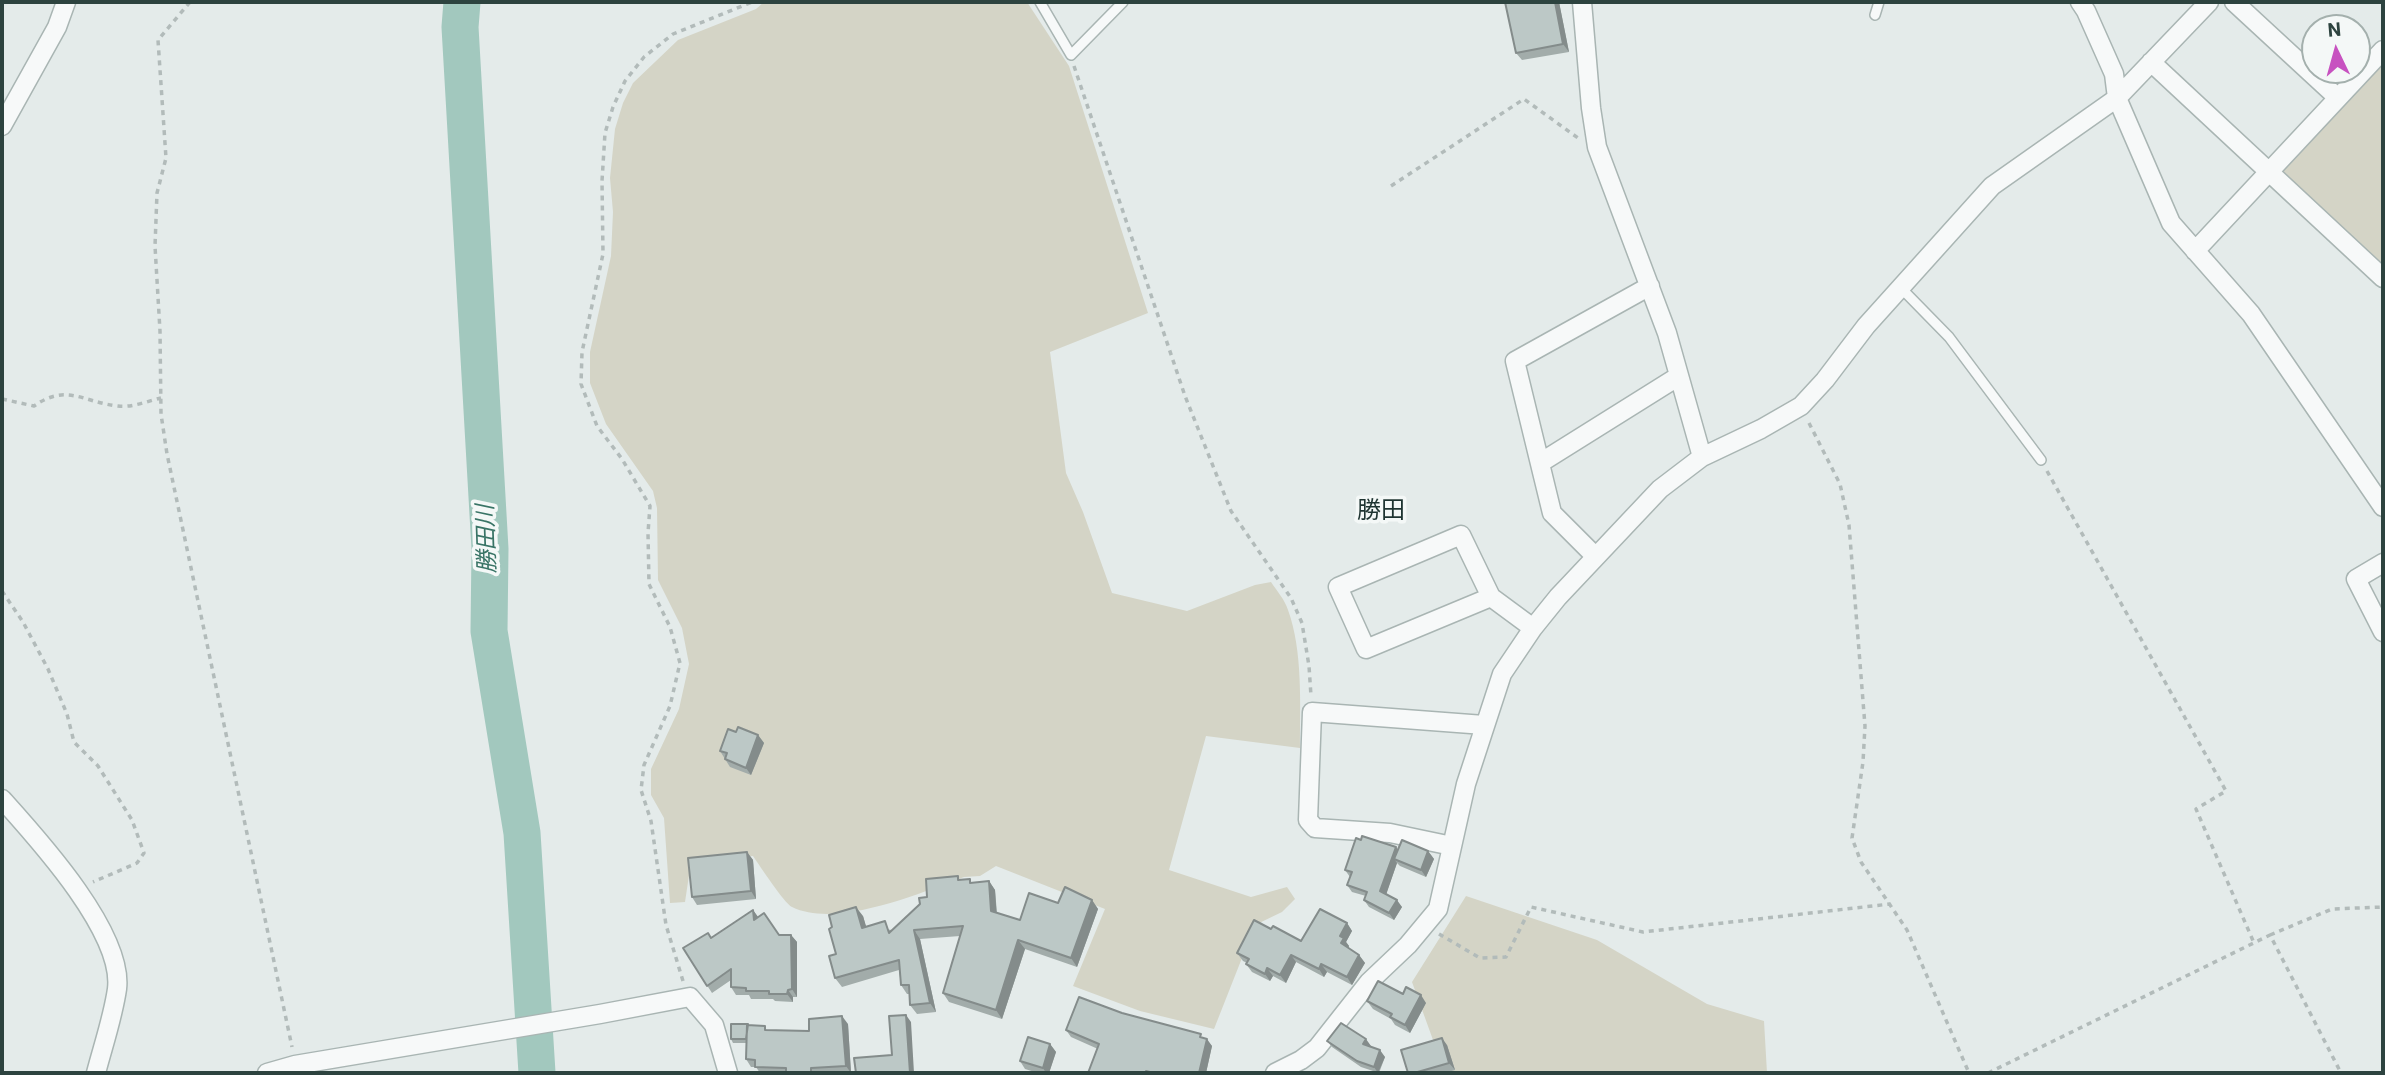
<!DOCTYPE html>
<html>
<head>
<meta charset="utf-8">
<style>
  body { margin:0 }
  #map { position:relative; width:2385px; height:1075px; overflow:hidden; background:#e4ebea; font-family:Roboto,sans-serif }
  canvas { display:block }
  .frame { position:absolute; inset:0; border:4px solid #2d433f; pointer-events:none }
  .north { position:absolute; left:2301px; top:14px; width:70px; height:70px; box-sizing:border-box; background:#f4f8f7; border:2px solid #a4b0ad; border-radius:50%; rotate:355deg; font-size:19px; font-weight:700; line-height:28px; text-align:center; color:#2d433f }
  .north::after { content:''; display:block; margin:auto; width:24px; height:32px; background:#c752c0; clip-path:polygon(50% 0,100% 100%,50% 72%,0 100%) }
</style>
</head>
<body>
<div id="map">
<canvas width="2385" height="1075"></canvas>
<div class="frame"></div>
<div class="north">N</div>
</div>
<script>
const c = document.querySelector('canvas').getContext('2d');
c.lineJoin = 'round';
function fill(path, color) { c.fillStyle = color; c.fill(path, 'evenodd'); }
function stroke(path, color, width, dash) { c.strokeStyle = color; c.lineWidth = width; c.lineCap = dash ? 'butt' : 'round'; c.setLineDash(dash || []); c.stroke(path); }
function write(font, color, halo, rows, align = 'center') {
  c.font = font + ' Roboto,"Noto Sans JP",sans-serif'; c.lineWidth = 7; c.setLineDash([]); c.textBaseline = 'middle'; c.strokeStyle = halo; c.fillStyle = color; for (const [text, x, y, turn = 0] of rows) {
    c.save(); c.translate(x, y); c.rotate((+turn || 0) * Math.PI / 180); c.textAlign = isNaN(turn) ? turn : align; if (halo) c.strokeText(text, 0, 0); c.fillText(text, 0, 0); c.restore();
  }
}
fill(new Path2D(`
  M764,2H1027L1069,66L1148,313L1050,352L1066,473L1083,512L1112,593L1187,611L1255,585L1271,582C1277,591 1285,600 1288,610C1303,651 1300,705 1300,748L1206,736L1169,870L1251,897L1287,887L1295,899L1282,912L1255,925L1214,1029L1140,1011L1073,986L1105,909L996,866L980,876L964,877C920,893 837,929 792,907C784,903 760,866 753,856L691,862L685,902L670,903L664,818L651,795V769L679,709L689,664L682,628L658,580L657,508L653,491L606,424L590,383V352L611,256L613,212L610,178L615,129L623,103L633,83L678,40L756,9Z
  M2383,60V268L2280,171Z
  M1466,896L1597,940L1707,1004L1764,1021L1767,1073H1445L1412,982Z`), '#d4d4c6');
stroke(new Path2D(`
  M462,2L460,27L490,549L489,631L522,833L537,1073`), '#a2c8be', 37);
const lane = new Path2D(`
  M1040,2L1071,55L1123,2
  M1875,15L1879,2
  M1901,288L1949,337L2041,460`);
const street = new Path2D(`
  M1582,2L1591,108L1597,147L1667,333L1702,457
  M2080,2L2086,11L2114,74L2117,98L2171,223L2251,314L2383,507
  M2234,2L2338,98
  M2151,62L2383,278
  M2,126L57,27L66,2
  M2195,251L2383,50
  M1540,463L1679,376
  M1595,556L1552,513L1515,361L1650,286
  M2383,563L2356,579L2383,632
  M1491,597L1366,649L1338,587L1461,535L1491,597L1533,628
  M2,799C38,839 124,933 117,989C113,1017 103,1046 96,1073
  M1452,846L1390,833L1315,828L1308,820L1312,712L1484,725
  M267,1073L295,1065L600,1014L690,997L714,1025L728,1073
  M1275,1073L1301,1060L1317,1048L1369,982L1408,945L1438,909L1466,784L1502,674L1533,628L1558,597L1660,489L1702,457L1761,429L1801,406L1825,380L1866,326L1992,186L2117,98L2209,2`);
stroke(lane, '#a9b5b3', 12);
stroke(street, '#a9b5b3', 21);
stroke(new Path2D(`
  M190,2L158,40L166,158L157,193L155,246L160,331L161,414L167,454L292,1047
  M1074,66L1185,396L1231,511L1291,598L1302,623L1309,666L1311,696
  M1391,186L1524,99L1578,138
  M2,399L34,406C67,383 82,402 118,406C131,408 148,401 161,398
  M1809,423L1840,484L1849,525L1865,726L1863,762L1852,838L1861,862L1907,930L1969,1073
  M2047,471L2226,791L2196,809L2254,943
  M2,591L23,622L48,669L67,714L74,742L98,766L132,820L144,853L137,863L93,882
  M1439,934L1480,958L1506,957L1531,907L1643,932L1890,904
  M2270,935L2332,909L2383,907
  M683,981L666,925L651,821L641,790L644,765L670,706L680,663L670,627L649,584L648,533L650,506L622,459L597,426L581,384L582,352L603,254L602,181L605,133L613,107L625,81L644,57L673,34L752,2
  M1988,1073L2270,935L2341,1073`), '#b2bbba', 3.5, [5, 5]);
stroke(lane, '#f7f9f9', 9);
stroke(street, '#f7f9f9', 18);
fill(new Path2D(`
  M1505,2H1559L1569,52L1522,60L1516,53Z
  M736,732L758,735L764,743L751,775L730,767L720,751Z
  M1361,840L1396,847L1398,850L1428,851L1434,859L1426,877L1400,866L1397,863L1386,894L1402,907L1394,920L1369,907L1364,900L1366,896L1352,892L1347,885L1350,877L1345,870Z
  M747,852L753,860L756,899L697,905L692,897Z
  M961,880L972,883L989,881L995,890L997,913L1020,920L1058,903L1092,900L1098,909L1077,967L1025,949L1002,1019L949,1002L943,993L960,936L920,939L936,1012L917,1014L910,1005V994H907L901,985L899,970L842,987L835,978L836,954L863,916L866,927L892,930L927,897Z
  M753,910L758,917L779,935H791L797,942V997H793V1002L775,1001L773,999H751L749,995H736L731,987V980L712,993L683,948L711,938Z
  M1347,923L1352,931L1346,942L1349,946L1348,948L1359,955L1365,963L1352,985L1327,972L1324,977L1296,962L1286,983L1273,976L1270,981L1252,972L1246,964L1247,963L1243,961L1237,953L1271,929L1301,941Z
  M1403,994L1426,1003L1410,1033L1395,1025L1391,1019L1373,1009L1367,1001Z
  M1122,1013L1203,1038L1212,1046L1206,1073H1088L1098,1049L1071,1037L1066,1030Z
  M848,1024L851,1073H760L756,1067H751L746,1059V1043H733L731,1039L748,1025L768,1030L809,1031Z
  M1327,1041L1371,1046L1385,1057L1379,1073L1361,1067L1332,1047Z
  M1050,1044L1056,1052L1049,1073H1038L1025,1069L1020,1061Z
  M1447,1045L1455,1070L1445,1073H1408Z`), '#a2acaa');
fill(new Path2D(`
  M1555,2H1559L1569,52L1563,44Z
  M758,735L764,743L751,775L746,768Z
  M1396,847L1400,853L1394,859L1397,863L1385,898L1380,891Z
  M1428,851L1434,859L1426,877L1421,870Z
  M747,852L753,860L756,899L751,891Z
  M989,881L995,890L997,920L991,911Z
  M1092,900L1098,909L1077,967L1071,958Z
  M1397,900L1402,907L1394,920L1389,913Z
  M856,907L863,916L869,936L862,928Z
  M753,910L758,917L754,920Z
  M1347,923L1352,931L1346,942L1349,946L1347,951L1341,943L1340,936Z
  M914,930L920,939L936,1012L930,1003Z
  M791,935L797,942V997L792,989Z
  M1018,940L1025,949L1002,1019L996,1010Z
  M1291,955L1296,962L1286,983L1280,975Z
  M1359,955L1365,963L1352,985L1347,977Z
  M1321,964L1327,972L1324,977L1319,969Z
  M1267,968L1273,976L1270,981L1265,974Z
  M788,990L793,997V1002L787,994Z
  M1421,995L1426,1003L1410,1033L1405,1025Z
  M906,1015L911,1022L914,1073H910Z
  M842,1016L848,1024L851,1073L846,1066Z
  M1442,1038L1447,1045L1455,1070L1449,1063Z
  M1207,1039L1212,1046L1206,1073H1199Z
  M1366,1039L1371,1046L1368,1051L1363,1044Z
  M1050,1044L1056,1052L1049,1073H1046L1043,1068Z
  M1380,1050L1385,1057L1378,1073L1374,1067Z`), '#848c8b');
const building = new Path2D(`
  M1505,2H1555L1563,44L1516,53Z
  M738,727L758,735L746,768L725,759L727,753L720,751L728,729L736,732Z
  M1362,836L1396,847L1380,891L1397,900L1389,913L1364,900L1367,892L1347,885L1352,872L1345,870L1356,838L1361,840Z
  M1402,840L1428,851L1421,870L1394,859Z
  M747,852L751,891L692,897L688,858Z
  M958,876V880L970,879V883L989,881L991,911L1020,920L1029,893L1058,903L1065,887L1092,900L1071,958L1018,940L996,1010L943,993L963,926L914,930L930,1003L910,1005L909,985H901L899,960L835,978L829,956L836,954L829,929L832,927L829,915L856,907L862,928L885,921L889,933L920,904L919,898L927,897L926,879Z
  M1320,909L1347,923L1340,936L1344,938L1341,943L1359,955L1347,977L1321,964L1319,969L1291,955L1280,975L1267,968L1265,974L1246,964L1249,959L1237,953L1254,920L1271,929L1273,926L1301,941Z
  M753,910L754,920L764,913L779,935H791L792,989L788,990L787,994H769V991H746V988L731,987V969L707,986L683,948L708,933L711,938Z
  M1378,981L1403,994L1406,987L1421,995L1405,1025L1390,1017L1392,1014L1367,1001Z
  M1079,997L1122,1013L1201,1034L1200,1037L1207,1039L1199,1073H1154L1146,1071L1145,1073H1088L1099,1044L1066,1030Z
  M906,1015L910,1073H856L854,1058L892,1055L889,1016Z
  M842,1016L846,1066L811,1068V1073H786V1068L755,1067V1060L746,1059L747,1025L765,1026V1030L809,1031V1019Z
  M1341,1023L1366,1039L1363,1044L1380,1050L1374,1067L1357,1061L1327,1041Z
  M731,1024H748L746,1039H731Z
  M1028,1037L1050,1044L1043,1068L1020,1061Z
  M1442,1038L1449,1063L1414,1073H1408L1401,1050Z`);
fill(building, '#bcc8c6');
stroke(building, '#848c8b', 2);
write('italic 23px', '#397466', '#f4f8f7', [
  ["勝田川",488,539,-92]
]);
write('24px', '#1e3431', '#f4f8f7', [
  ["勝田",1381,512]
]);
</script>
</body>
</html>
